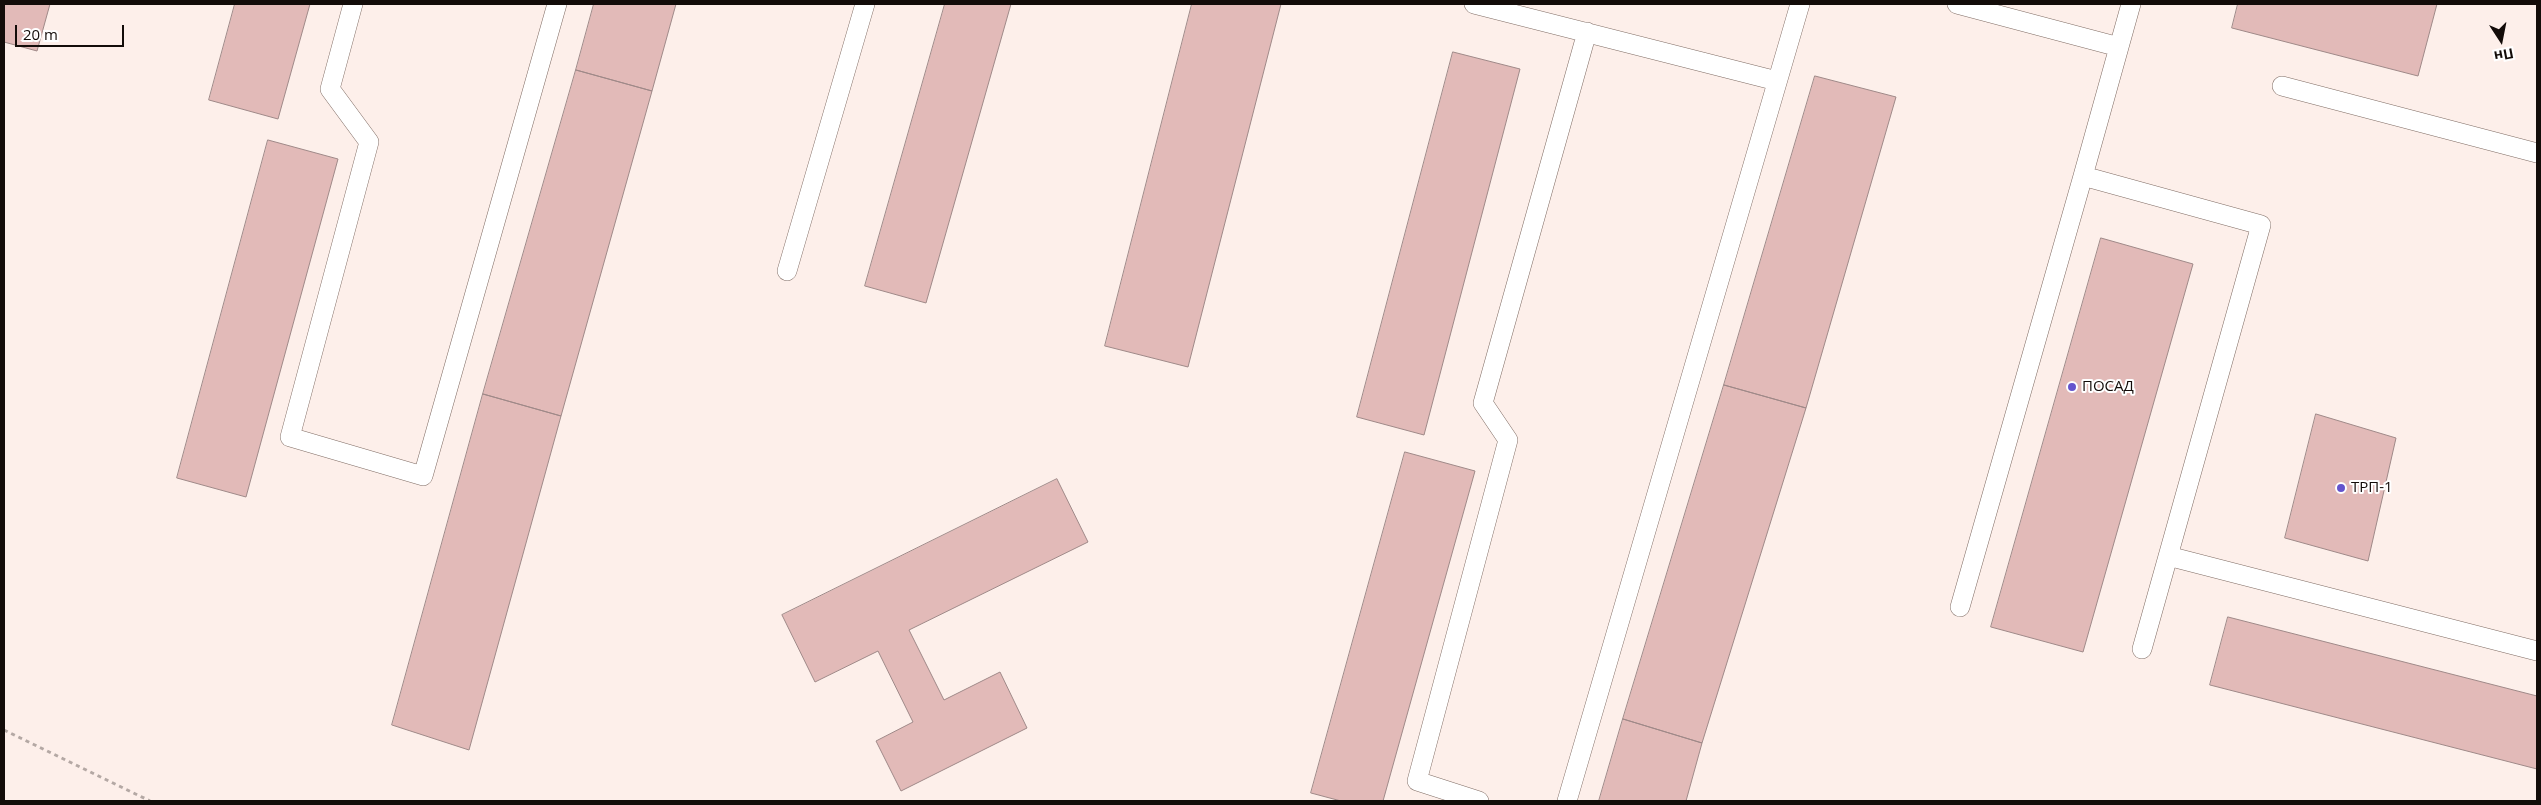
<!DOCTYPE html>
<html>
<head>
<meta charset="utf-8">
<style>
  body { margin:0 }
  #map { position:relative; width:2541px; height:805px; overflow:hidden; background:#fdefea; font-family:"Open Sans",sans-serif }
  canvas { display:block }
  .frame { position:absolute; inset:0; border:5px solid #130c09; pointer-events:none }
  .north { position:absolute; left:2476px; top:15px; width:50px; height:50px; -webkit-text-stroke:4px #fff; paint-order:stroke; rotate:169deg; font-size:14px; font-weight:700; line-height:20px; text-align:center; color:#130c09 }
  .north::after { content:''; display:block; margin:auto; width:18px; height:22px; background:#130c09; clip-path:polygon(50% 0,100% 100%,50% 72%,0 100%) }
  .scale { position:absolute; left:15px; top:25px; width:109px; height:22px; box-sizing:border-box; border:2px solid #130c09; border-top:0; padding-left:6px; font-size:15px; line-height:18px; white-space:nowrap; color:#130c09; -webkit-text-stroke:4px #fff; paint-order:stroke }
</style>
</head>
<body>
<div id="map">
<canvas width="2541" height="805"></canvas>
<div class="frame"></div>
<div class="north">Пн</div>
<div class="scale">20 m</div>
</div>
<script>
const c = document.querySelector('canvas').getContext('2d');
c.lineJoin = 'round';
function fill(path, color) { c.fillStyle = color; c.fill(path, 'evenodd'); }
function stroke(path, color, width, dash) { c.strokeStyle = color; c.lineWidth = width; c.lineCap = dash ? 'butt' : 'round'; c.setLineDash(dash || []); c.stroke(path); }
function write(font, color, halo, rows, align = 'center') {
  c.font = font + ' "Open Sans",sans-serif'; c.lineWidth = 4; c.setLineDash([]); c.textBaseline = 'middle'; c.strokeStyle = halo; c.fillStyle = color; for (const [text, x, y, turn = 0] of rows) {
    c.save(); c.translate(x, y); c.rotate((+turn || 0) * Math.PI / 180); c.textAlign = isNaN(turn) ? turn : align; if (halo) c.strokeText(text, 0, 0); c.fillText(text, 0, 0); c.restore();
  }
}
const building = new Path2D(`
  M4,4H50L37,51L4,42Z
  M235,4H310L278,119L209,100Z
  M594,4H676L652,91L576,70Z
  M945,4H1011L926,303L865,286Z
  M1192,4H1281L1188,367L1105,346Z
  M2238,4H2437L2418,76L2232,28Z
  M1453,52L1520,69L1424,435L1357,417Z
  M576,70L652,91L561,416L483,394Z
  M1815,76L1896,97L1806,408L1724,385Z
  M268,140L338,159L246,497L177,478Z
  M2101,238L2193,264L2083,652L1991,627Z
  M1724,385L1806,408L1702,743L1623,719Z
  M483,394L561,416L469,750L392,725Z
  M2316,414L2396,438L2368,561L2285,538Z
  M1405,452L1475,471L1383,801H1341L1311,793Z
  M1057,479L1088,542L909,630L944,700L1000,672L1027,728L901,791L876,741L913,722L878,651L815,682L782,615Z
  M2228,617L2537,696V769L2210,685Z
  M1623,719L1702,743L1686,801H1599Z`);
fill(building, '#e2bab8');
stroke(building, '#9f8988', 1);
const service = new Path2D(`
  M353,4L330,89L369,142L290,437L423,476L557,4
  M1474,4L1777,81
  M1957,4L2119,47
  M2131,4L2083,176L2261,225L2142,649
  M2282,86L2537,153
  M787,271L865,4
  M2168,556L2537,651
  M1960,607L2083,176
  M1479,801L1417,781L1508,440L1483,403L1587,32
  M1567,801L1800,4`);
stroke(service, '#806d65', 20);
stroke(new Path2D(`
  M4,730L150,801`), '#b4a8a4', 3, [4, 4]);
stroke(service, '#fff', 19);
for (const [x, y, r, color] of [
  [2072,387,5,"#6454cd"],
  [2341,488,5,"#6454cd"]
]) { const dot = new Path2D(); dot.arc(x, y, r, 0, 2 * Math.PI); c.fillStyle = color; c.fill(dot); stroke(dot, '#fff', 2); }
write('15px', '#130c09', '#fff', [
  ["ПОСАД",2082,387],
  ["ТРП-1",2351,488]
], 'left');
</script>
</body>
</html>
